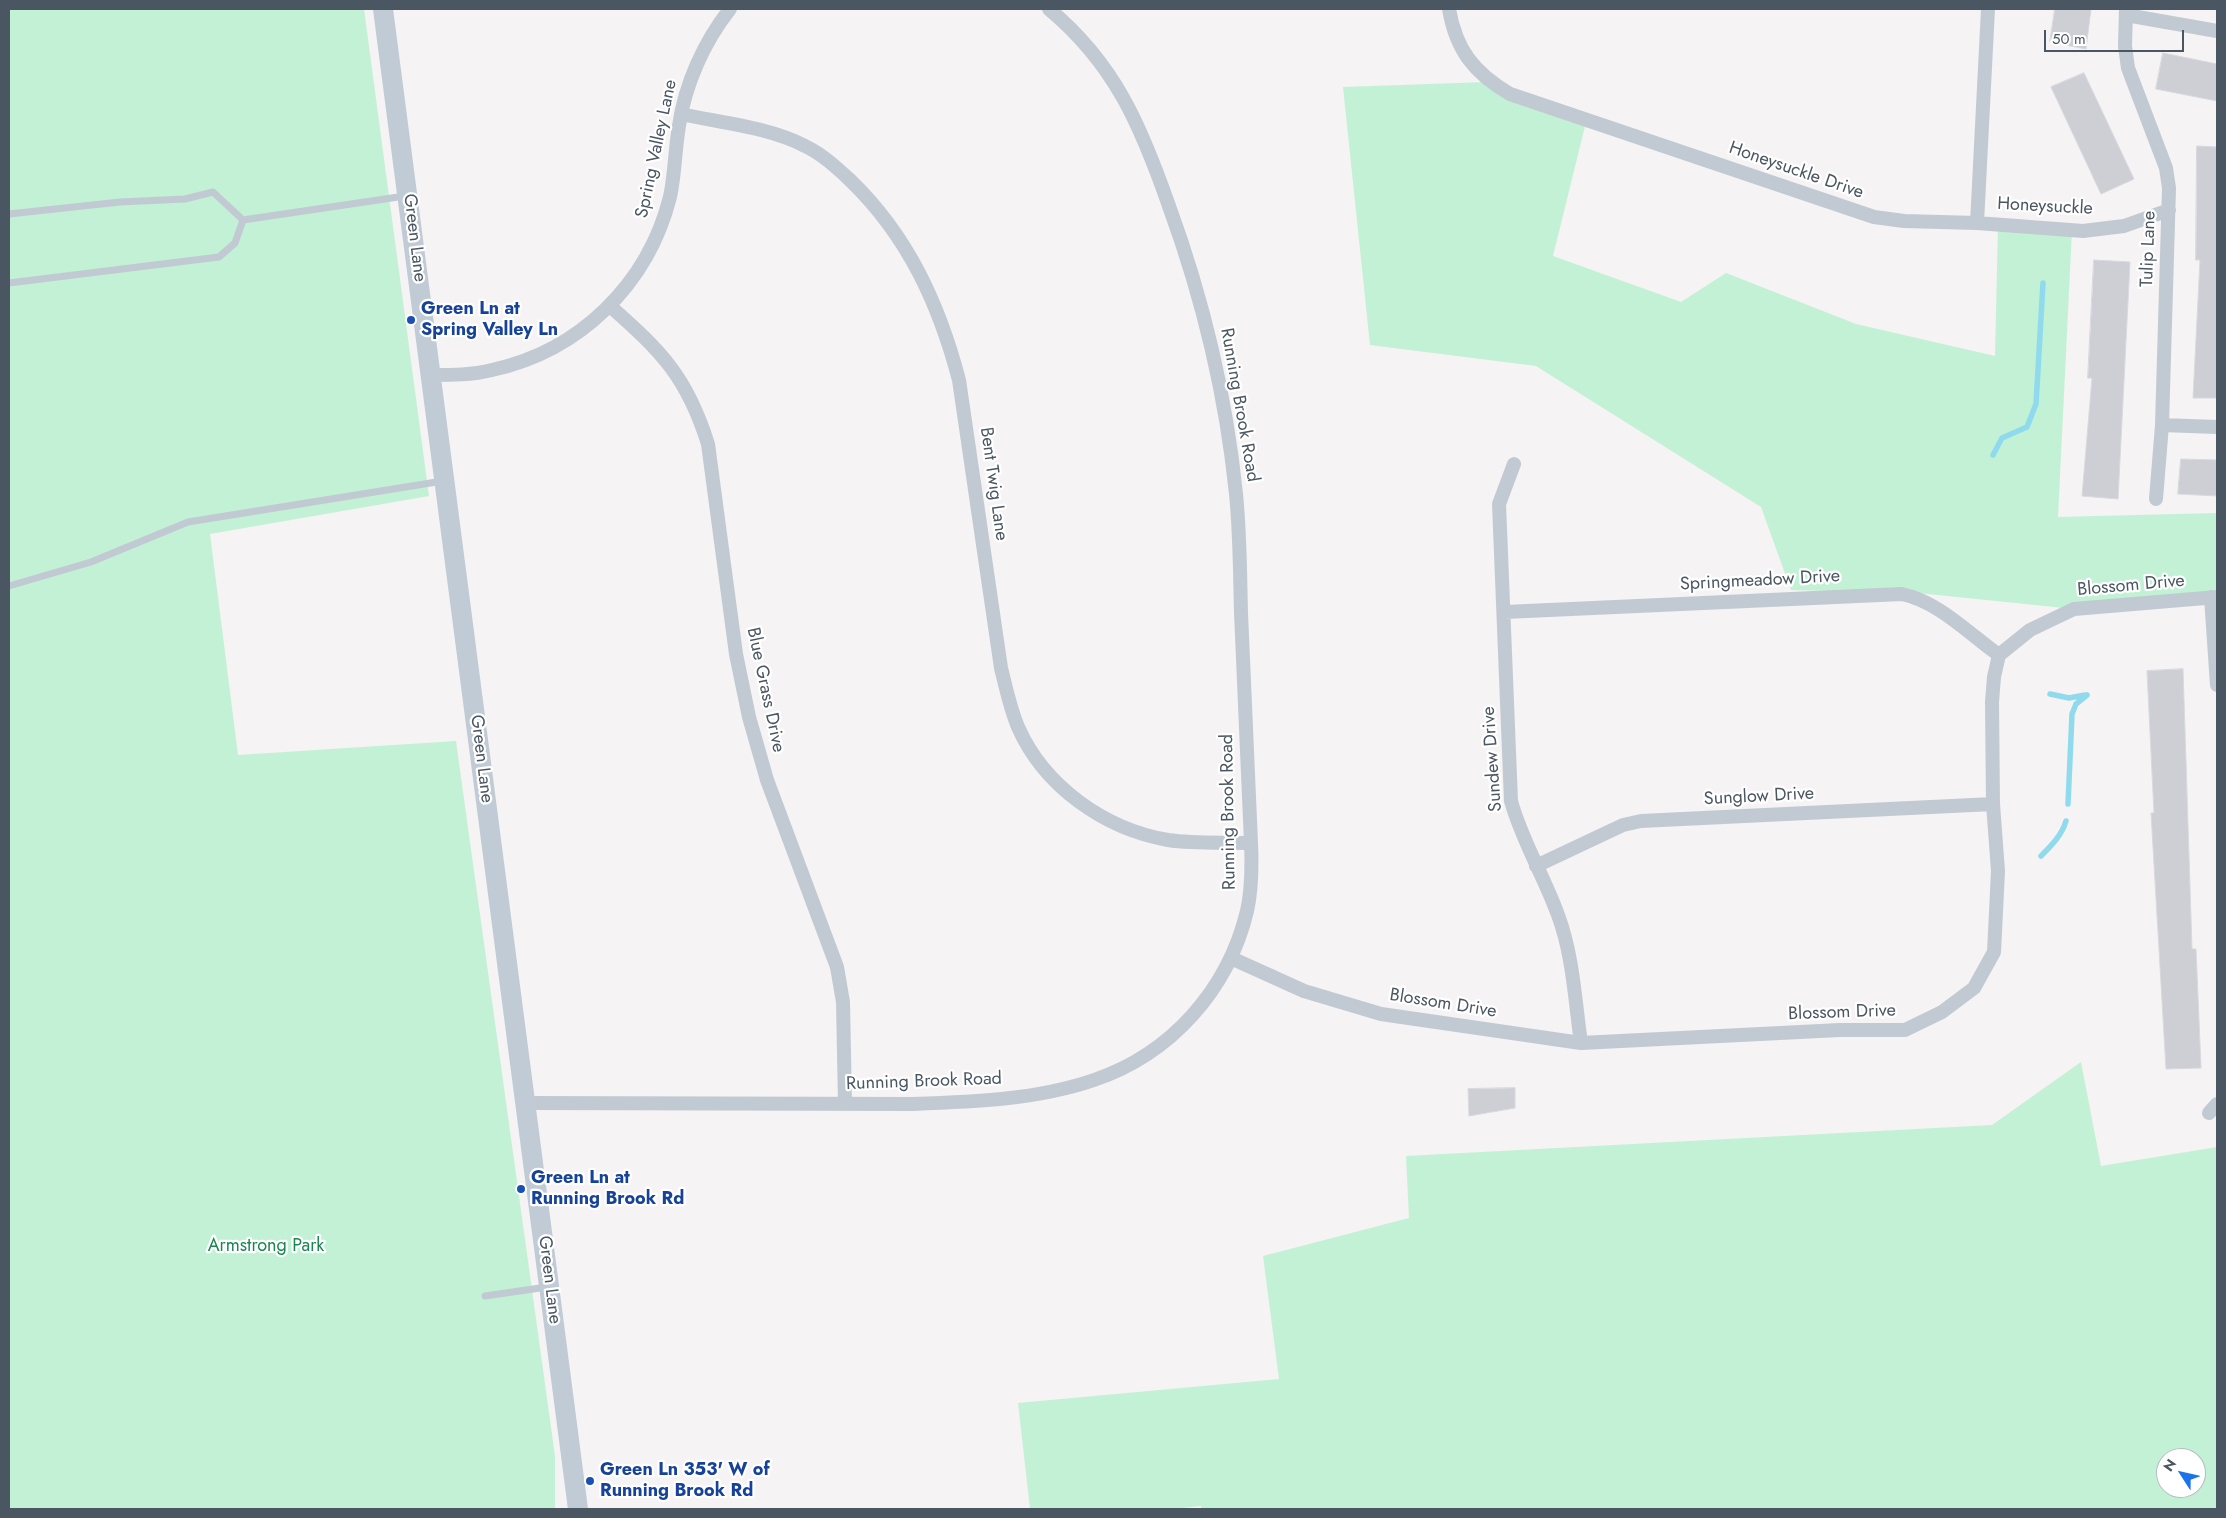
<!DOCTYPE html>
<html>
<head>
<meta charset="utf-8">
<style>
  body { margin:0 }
  #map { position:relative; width:2226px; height:1518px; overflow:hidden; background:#f5f3f3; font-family:Jost,sans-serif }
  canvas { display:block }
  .frame { position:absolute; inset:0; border:10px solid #4a5661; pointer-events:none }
  .north { position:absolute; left:2156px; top:1448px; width:50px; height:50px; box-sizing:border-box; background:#fff; border:1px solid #b7bbc0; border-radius:50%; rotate:305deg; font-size:14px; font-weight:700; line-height:20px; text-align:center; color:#4a5661 }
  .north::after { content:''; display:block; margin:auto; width:18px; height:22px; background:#1a73e8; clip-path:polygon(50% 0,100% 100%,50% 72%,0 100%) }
  .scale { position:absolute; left:2044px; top:30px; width:140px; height:22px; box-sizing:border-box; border:2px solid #4a5661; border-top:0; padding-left:6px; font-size:15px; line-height:18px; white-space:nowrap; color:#4a5661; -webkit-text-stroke:4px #fff; paint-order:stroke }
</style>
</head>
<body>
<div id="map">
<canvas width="2226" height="1518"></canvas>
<div class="frame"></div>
<div class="north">N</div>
<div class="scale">50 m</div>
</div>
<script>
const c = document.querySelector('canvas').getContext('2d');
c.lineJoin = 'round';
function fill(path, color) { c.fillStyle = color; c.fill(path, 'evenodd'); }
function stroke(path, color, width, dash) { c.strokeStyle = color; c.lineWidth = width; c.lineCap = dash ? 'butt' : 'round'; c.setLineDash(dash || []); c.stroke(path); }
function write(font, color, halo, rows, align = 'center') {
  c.font = font + ' Jost,sans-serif'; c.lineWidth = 4.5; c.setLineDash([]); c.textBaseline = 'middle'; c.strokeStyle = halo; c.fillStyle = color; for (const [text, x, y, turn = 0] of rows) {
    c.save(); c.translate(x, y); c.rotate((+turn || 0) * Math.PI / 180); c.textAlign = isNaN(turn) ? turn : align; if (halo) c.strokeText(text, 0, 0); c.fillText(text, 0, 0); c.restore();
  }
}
fill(new Path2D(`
  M9,9H364L429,496L210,534L238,755L456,741L555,1456V1509H9Z
  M1487,82L1585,126L1553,256L1681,302L1726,273L1856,324L1995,356L1998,226L2072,230L2058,517L2217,513V594L2074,609L1918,593L1791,590L1761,507L1536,366L1370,345L1343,87Z
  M2081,1062L2101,1166L2217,1147V1509H1201V1506L1172,1509H1030L1018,1403L1279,1379L1263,1256L1409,1218L1406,1156L1992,1125ZM2166,1458H2196V1488H2166Z`), '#c3f1d5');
stroke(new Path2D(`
  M1993,455L2002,438L2027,427L2036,404L2043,283
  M2050,694L2069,698L2085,695
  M2068,804L2072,714L2076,704L2087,695
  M2041,856C2051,846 2062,835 2066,821`), '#90daee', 5.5);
const building = new Path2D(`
  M2055,9H2091L2086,49L2050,42Z
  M2163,53L2217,64V101L2156,89Z
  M2084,73L2134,179L2101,194L2051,87Z
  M2197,146L2217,147V398H2193L2200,260H2196Z
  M2094,260L2130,262L2118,499L2082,496L2092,378H2088Z
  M2181,459L2217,460V496L2178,494Z
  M2183,669L2192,949H2196L2201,1068L2166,1069L2151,813H2154L2147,671Z
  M1515,1088V1108L1469,1116L1468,1089Z`);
fill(building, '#cdcfd5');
stroke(building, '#d7d9de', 1);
stroke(new Path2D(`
  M9,214L120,202L185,199L213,192L243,220
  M243,220L405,196
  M9,283L219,257L235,243L243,220
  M9,586L91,562L188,522L443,481
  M485,1296L547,1287`), '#c1cad2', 7);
stroke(new Path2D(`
  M1449,9C1456,50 1474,73 1510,94L1874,217L1904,221L1977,223L2083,231L2124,226L2169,210
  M2126,9L2125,46L2128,68L2166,168L2169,188L2162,425L2156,499
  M2126,15L2217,31
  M681,114C722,123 768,127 805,146C822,154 836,167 850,180C908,236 939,304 959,380L1001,668C1006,688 1010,708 1018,727C1044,786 1104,829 1168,840C1195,844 1224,842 1251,843
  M1977,223L1988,9
  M610,306C662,352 687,377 708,444L736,654L749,717L767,780L837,967L843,1002L845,1104
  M432,375C452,375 472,375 492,370C580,351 648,284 670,197C675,174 675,149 679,126C685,84 704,42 730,9
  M2162,425L2217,427
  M1514,464L1499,504L1511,801C1522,841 1544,876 1558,915C1573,955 1575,1001 1581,1043
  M2211,597L2217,685
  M1505,612L1902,594C1939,602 1968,633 1999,655
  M1536,866L1623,825L1641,821L1993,804
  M1231,958L1304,991L1381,1014L1581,1043L1840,1030H1905L1942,1012L1974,988L1994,952L1998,871L1993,804L1992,702L1994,677L1999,655L2030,630L2074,609L2217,597
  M526,1103L911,1104C971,1102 1036,1100 1094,1080C1171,1054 1228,990 1247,911C1252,889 1252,866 1251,843C1248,767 1245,690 1241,613C1240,574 1240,533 1236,494C1226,396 1203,299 1169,206C1141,126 1115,64 1049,9
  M2209,1113L2217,1104`), '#c1cad2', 14);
stroke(new Path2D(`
  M383,9L578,1509`), '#c1cbd6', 20);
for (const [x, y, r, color] of [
  [411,320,5,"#1a4fb4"],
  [521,1189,5,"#1a4fb4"],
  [590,1481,5,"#1a4fb4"]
]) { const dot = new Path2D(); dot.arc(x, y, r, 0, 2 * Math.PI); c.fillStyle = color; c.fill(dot); stroke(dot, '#fff', 2); }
write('18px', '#4a5661', '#fff', [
  ["Spring Valley Lane",657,149,-78],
  ["Honeysuckle Drive",1796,171,19],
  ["Honeysuckle",2045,207,3],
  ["Green Lane",414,238,83],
  ["Tulip Lane",2149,249,-88],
  ["Running Brook Road",1239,405,80],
  ["Bent Twig Lane",993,484,82],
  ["Springmeadow Drive",1760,581,-3],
  ["Blossom Drive",2131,586,-5],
  ["Blue Grass Drive",765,690,78],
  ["Green Lane",481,759,83],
  ["Sundew Drive",1493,759,-94],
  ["Sunglow Drive",1759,797,-3],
  ["Running Brook Road",1229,812,-91],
  ["Blossom Drive",1443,1004,9],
  ["Blossom Drive",1842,1013,-2],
  ["Running Brook Road",924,1082,-2],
  ["Green Lane",549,1280,83]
]);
write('bold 18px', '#164399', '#fff', [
  ["Green Ln at",421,310],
  ["Spring Valley Ln",421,331],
  ["Green Ln at",531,1179],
  ["Running Brook Rd",531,1200],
  ["Green Ln 353' W of",600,1471],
  ["Running Brook Rd",600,1492]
], 'left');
write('18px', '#17864f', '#fff', [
  ["Armstrong Park",266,1247]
]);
</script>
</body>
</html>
